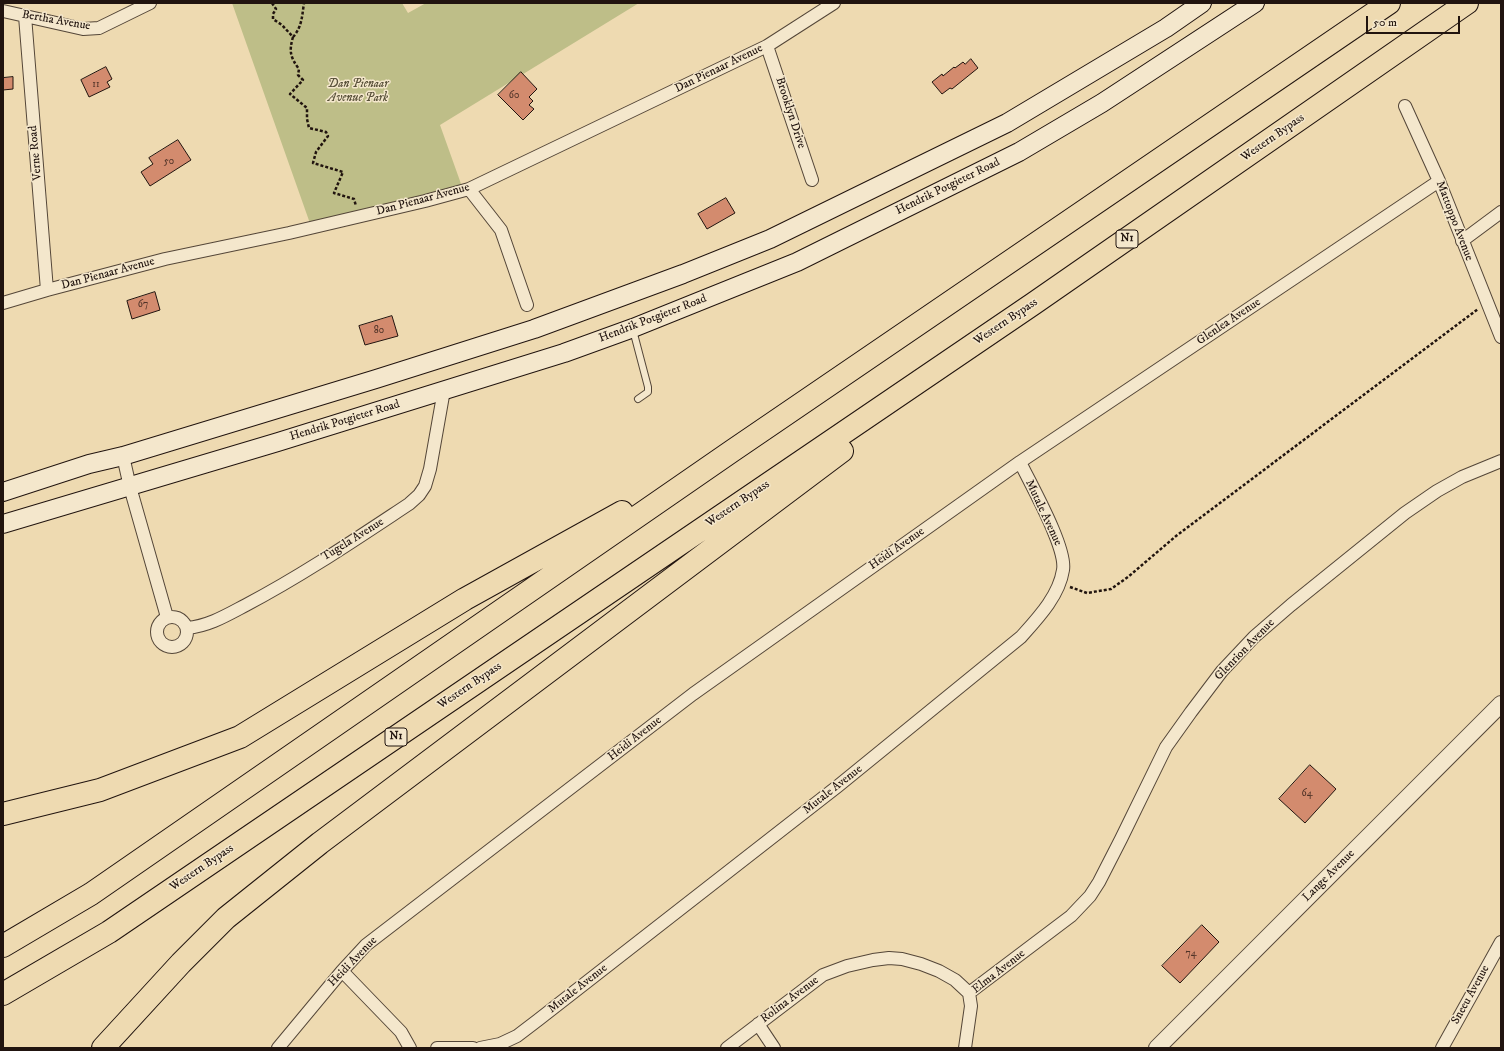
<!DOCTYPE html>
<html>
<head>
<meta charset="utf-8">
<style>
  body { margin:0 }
  #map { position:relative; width:1504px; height:1051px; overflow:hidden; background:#eedab1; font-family:"IM FELL DW Pica",serif }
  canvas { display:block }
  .frame { position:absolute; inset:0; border:4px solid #21140f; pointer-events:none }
  .scale { position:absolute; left:1366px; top:16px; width:94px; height:18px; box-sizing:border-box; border:2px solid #21140f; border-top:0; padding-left:5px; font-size:12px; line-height:14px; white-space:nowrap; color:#21140f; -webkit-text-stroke:3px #f4e7cc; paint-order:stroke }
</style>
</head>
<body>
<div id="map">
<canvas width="1504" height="1051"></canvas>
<div class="frame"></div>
<div class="scale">50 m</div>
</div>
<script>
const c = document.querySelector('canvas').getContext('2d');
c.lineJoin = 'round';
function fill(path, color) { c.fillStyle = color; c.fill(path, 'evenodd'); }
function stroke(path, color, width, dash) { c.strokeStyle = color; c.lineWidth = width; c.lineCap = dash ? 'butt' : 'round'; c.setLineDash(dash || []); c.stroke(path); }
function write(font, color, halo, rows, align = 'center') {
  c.font = font + ' "IM FELL DW Pica",serif'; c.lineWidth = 3; c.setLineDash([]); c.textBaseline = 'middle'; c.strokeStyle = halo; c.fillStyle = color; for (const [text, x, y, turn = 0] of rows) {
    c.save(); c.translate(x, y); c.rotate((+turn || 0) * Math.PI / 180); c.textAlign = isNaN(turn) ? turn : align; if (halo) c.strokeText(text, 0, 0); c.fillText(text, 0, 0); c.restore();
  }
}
fill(new Path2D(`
  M232,3H402L408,13L426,3H639L440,125L465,195L312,229Z`), '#bebe88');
const building = new Path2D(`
  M971,59L978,68L952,89L950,88L942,94L932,82L942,74L943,76L954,67L955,68L963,62L965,64Z
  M106,67L112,79L107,82L110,87L89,97L81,80Z
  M521,72L537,89L529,97L533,101L529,105L534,109L523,120L498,95Z
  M13,77V89L3,90V78Z
  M178,140L191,160L150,186L141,172L153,164L149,158Z
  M726,198L735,213L707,229L698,214Z
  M155,292L160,310L132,319L127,301Z
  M392,316L398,336L365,345L359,326Z
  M1310,765L1336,789L1305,823L1279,799Z
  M1202,925L1219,942L1180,983L1162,966Z`);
fill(building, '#d38b6e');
stroke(building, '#21140f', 1);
const service = new Path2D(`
  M633,330L648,387V392L638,399`);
const minor = new Path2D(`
  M3,11L83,29L99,28L150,3
  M25,16L47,290
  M767,46L812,180
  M1405,106L1439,181L1501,337
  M469,189L501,230L527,305
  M1462,241L1501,212
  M3,303L47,290L165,259L289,233L425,201L469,189L767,46L834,3
  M123,456L130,487L167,617
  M157 632a15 15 0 1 1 30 0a15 15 0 1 1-30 0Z
  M187,628C209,626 227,615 246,605C303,575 356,539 409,504L419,495L425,486L430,469L444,390
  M342,971L401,1032L410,1048
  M969,993L1071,916L1090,896L1099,882L1121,839L1166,747L1191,712L1222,671L1254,637L1291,605L1405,513L1437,491L1462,477L1501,461
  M758,1024L774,1048
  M278,1048L342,971L366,945L693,694L1020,462L1439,181
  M437,1048H473
  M480,1048L500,1044L517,1036L538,1020L838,786L1021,637C1038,618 1059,596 1063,570C1067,548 1031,485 1020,462
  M727,1048L823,975L847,966L873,960L889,958L902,959L921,964L939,971L955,980L969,993
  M965,1048L971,1006L969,993
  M1442,1048L1501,942`);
const tertiary = new Path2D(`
  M1157,1048L1501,704`);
const secondary = new Path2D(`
  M3,492L89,464L123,456L376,379L534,329L683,274L770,239L1007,123L1166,28L1202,3
  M3,524L278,442L564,353L633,328L797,262L1019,152L1102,103L1255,3`);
const motorway = new Path2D(`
  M3,814L100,790L240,737L465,599L622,512
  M3,946L91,894L732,451L1389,3
  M3,994L109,932L1033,304L1467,3
  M103,1048L181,963L226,918L320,843L842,451`);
stroke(service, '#544638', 8);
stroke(minor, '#544638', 14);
stroke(tertiary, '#544638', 18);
stroke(secondary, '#21140f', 20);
stroke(motorway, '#21140f', 24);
stroke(new Path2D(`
  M272,3L276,9L273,14V19L282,25L293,37C289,51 290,57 299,69L298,75L303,80L290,94L307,108V119L309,128L326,132L328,136L316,152L313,163L343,172L334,193L354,199L356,206
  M293,37C302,27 302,16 304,3
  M1070,587L1087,593L1111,589L1128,577L1176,536L1478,309`), '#21140f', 2.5, [3, 2]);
stroke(service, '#f4e7cc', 6);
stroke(minor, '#f4e7cc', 12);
stroke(tertiary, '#f4e7cc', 16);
stroke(secondary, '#f4e7cc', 18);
stroke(motorway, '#eedab1', 22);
write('10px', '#4e3227', null, [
  ["11",96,85],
  ["60",514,96],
  ["50",169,162],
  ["67",143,305],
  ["80",379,331],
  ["64",1307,794],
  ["74",1191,954]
]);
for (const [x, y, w] of [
  [1127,239,22],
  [396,737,22]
]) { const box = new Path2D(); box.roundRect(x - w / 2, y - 9, w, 18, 3); c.fillStyle = '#f4e7cc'; c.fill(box); stroke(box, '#21140f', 1); }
write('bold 11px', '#21140f', null, [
  ["N1",1127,239],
  ["N1",396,737]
]);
write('12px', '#21140f', '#f4e7cc', [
  ["Bertha Avenue",56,21,10],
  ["Dan Pienaar Avenue",719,69,-26],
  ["Brooklyn Drive",790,113,72],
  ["Western Bypass",1273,138,-35],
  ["Verne Road",36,153,-95],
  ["Hendrik Potgieter Road",948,187,-26],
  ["Dan Pienaar Avenue",423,200,-15],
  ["Mattoppo Avenue",1454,221,69],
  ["Dan Pienaar Avenue",108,274,-15],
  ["Hendrik Potgieter Road",653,319,-21],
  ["Western Bypass",1006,322,-34],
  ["Glenlea Avenue",1229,322,-34],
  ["Hendrik Potgieter Road",345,421,-17],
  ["Western Bypass",738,504,-34],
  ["Mutale Avenue",1043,513,65],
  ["Tugela Avenue",353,540,-32],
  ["Heidi Avenue",897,549,-35],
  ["Glenrion Avenue",1245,650,-46],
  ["Western Bypass",470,686,-34],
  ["Heidi Avenue",635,739,-38],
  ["Mutale Avenue",833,790,-38],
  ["Western Bypass",202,868,-34],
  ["Lange Avenue",1329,876,-45],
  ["Heidi Avenue",353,962,-46],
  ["Elma Avenue",999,972,-38],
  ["Mutale Avenue",578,989,-38],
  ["Sneeu Avenue",1471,995,-61],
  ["Rolina Avenue",790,1000,-37]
]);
write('italic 12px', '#585039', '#f4e7cc', [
  ["Dan Pienaar",358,85],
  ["Avenue Park",358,99]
]);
</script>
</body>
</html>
